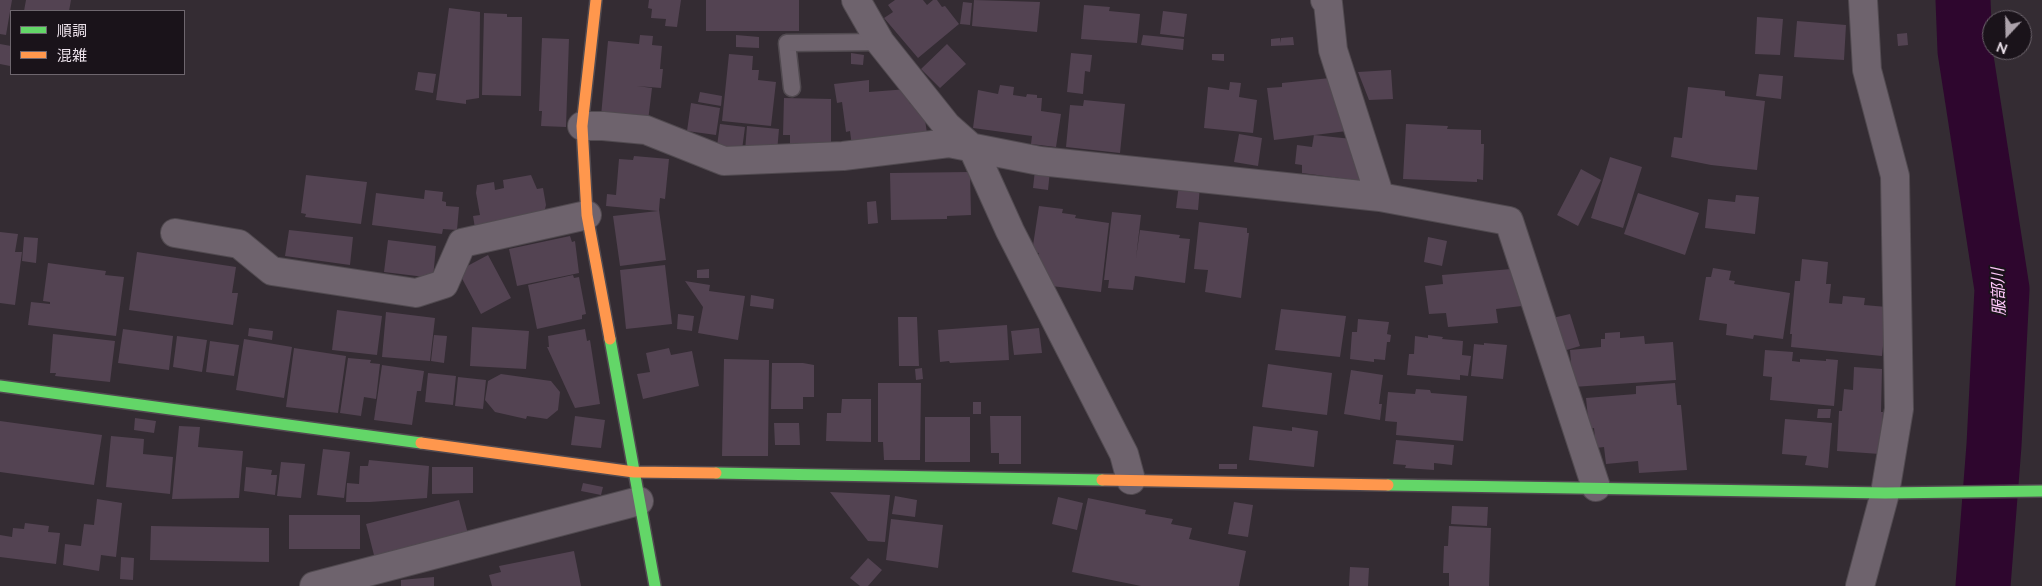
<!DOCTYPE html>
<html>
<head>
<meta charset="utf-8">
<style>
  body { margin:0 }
  #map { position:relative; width:2042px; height:586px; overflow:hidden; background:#342c33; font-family:Mulish,"Noto Sans JP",sans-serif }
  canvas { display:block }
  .legend { position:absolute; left:10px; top:10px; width:175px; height:65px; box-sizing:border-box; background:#1a131a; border:1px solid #6e666e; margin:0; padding:6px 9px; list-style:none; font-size:15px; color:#ece2eb }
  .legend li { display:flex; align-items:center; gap:10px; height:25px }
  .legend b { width:25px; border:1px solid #6e666e }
  .north { position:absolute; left:1982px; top:10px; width:50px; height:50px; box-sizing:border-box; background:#1a131a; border:1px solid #6e666e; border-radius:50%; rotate:201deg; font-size:14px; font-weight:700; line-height:20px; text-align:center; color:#ece2eb }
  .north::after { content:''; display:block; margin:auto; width:18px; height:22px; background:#aca2ab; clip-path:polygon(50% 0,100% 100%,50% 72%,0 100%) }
</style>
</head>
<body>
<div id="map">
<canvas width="2042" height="586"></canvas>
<ul class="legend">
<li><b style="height:6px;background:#63d668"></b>順調</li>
<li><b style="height:6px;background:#ff974d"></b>混雑</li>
</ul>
<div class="north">N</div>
</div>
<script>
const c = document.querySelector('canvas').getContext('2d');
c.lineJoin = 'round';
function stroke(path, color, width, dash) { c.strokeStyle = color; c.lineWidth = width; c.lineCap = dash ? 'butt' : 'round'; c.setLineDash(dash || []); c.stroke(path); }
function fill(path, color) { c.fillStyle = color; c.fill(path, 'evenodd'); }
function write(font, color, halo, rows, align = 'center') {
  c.font = font + ' Mulish,"Noto Sans JP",sans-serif'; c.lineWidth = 4; c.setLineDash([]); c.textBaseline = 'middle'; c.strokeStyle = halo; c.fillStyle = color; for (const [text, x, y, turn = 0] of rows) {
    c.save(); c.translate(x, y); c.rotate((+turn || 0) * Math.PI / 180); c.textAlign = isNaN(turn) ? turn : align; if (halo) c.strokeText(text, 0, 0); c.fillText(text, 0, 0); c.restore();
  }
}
stroke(new Path2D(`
  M1963,0L1965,51L2002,289L1994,445L1983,586`), '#2e062e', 55);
fill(new Path2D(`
  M0,0H12L6,35L0,34Z
  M26,0H71L69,11H24Z
  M649,0H681L677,27L665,26L666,19L651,18L652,9L648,8Z
  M706,0H799V31H706Z
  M895,0H923L927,5L933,0H937L942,7L945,6L959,24L918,58L884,18L893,12L888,5Z
  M974,0L1040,2L1037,32L972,26Z
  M963,2L972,3L970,25L960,24Z
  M1084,5L1110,7L1109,11L1140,14L1137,43L1081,39Z
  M449,8L480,12L479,98L466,100V104L436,100Z
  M1163,11L1187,14L1184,37L1160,34Z
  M484,13L507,14V17H522L521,96L482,95Z
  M1757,17L1783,19L1780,55L1755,54Z
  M1797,21L1846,25L1844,60L1794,57Z
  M1907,33L1908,45L1898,46L1897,34Z
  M640,35L653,36L652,45L662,46L660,69H663L661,88L637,86L652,88L648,121L601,116L608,41L639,44Z
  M736,35L759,37V48L736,47Z
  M1143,35L1184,39L1183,50L1141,45Z
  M1293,37L1294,45L1271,46V39L1280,38L1281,43V38Z
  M542,38L569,39L566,127L541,126L542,111H539Z
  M0,44L11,46L10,66L0,64Z
  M947,44L966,64L940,88L921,69Z
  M851,53L864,55L863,65L851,64Z
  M1071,53L1092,55L1090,72L1085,71L1083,94L1067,92Z
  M729,54L753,56L752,70H759L758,80L776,82L771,126L722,121Z
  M1212,54H1224V61L1212,60Z
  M1391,70L1393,99L1369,100L1358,72Z
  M418,72L436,74L433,93L415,90Z
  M1759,74L1783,76L1781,99L1756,96Z
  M1330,78L1355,130L1274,140L1267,88L1282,87V83Z
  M869,80V92L908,89L910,104H918L924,113L928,140L852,147L850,131L846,132L842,102L837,103L834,84Z
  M1230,82L1241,83L1239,97L1257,100L1253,133L1204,128L1208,87L1229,90Z
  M1000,85L1014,87L1013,95L1026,97L1027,94L1037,95V98H1042L1041,111L1061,114L1056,147L1031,144L1032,136L973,128L978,90L998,94Z
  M1688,87L1725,91V96L1765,101L1757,170L1711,165L1671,157L1674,137L1682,138Z
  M700,92L722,96L721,106L698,102Z
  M784,98L831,99V148L790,149V135H783Z
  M1084,100L1125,104L1120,153L1066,147L1070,105L1083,106Z
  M691,103L720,108L716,135L687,131Z
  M720,124L745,127L742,150L717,146Z
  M1406,124L1448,126L1447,129L1481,130V144H1484L1483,180L1477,179V182L1403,179Z
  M747,126L779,129L777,152L745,151Z
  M1239,134L1262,138L1258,166L1234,162Z
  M1314,135L1352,139L1369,182L1302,173V165L1295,164L1297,145L1312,147Z
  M634,156L669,159L665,199L660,198L659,210L666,260L620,266L613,216L658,211L606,206L607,194L616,195L619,159L633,160Z
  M1610,157L1642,167L1623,228L1591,218Z
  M1581,169L1601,180L1578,226L1557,215Z
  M1035,170L1050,171L1048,190L1033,188Z
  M970,172L971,215L947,216V219L891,220L890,173Z
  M306,175L367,182L361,224L305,217L306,214L301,213Z
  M531,175L537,189L543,188L546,205L544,213L475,228L473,216L480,215L476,193L477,185L494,182L495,190L504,188L503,180Z
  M1179,184L1200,186L1198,210L1176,208Z
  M425,190L443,192L442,201L446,202V206L459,207L457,230L443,229L442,234L372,225L376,193L424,199Z
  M1638,193L1699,213L1685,255L1624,234Z
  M1736,195L1759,197L1755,234L1705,228L1708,199L1735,202Z
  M876,201L878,223L868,224L867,202Z
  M1039,206L1063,209L1062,213L1076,215L1075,218L1109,223L1101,292L1043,285L1037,268L1039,253L1032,252Z
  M1112,212L1141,215L1136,258L1140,230L1180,235L1179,238L1190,239L1185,283L1135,276L1133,290L1108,288L1109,280H1104Z
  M1199,222L1247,228V233H1249L1241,298L1205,292L1208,270L1194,269Z
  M289,230L353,237L350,265L285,256Z
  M0,232L18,234L15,252H22L15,305L0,303Z
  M570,236L572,242L575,241L579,273L517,286L509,249Z
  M24,237L38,238L36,263L22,261Z
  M1428,237L1447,241L1442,266L1424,262Z
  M388,240L436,246L433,278L384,272Z
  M137,252L236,267L232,293H238L233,325L129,310Z
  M488,255L511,298L481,314L458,271Z
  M1802,259L1828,262L1826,284H1831L1829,303L1842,304L1843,296L1865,298L1864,305L1887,307L1882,356L1791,347L1792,334H1790L1795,281H1800Z
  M48,263L106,271L105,275L124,277L116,336L28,325L31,302L50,304V302L43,301Z
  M665,265L672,324L626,329L620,270Z
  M1713,268L1731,271L1729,280L1735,281L1734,284L1790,293L1783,339L1754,335L1753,339L1726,335L1727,324L1699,320L1706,277H1711Z
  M709,269V278H697V270Z
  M1511,269L1522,306L1496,309L1498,323L1448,327L1446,313L1429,314L1425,286L1443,284L1442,275Z
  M573,275L574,278L579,277L586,314L582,315V319L537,329L528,285Z
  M685,281L710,285L709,291L745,296L738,340L698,333L703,307Z
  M751,295L774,299L773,309L750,306Z
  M1281,309L1346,316L1340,357L1275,350Z
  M337,310L382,316L377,355L332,350Z
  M386,312L435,318L430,361L382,357Z
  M678,314L694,316L692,331L677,329Z
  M1570,314L1580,346L1560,352L1548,319Z
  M898,317H917L919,366H899Z
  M1358,319L1389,322L1387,334L1391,335L1390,342H1387L1385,360L1374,359V362L1350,359L1352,332H1357Z
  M1007,325L1009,360L950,363L949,361L940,362L938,330Z
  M472,327L529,331L526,369L470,366Z
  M249,328L273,331L272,340L248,336Z
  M1039,328L1042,353L1014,355L1011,331Z
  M123,329L173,336L169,370L118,363Z
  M585,329L587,341L590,340L600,404L575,408L547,347H549L548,336Z
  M1620,332V338L1644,336L1645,344L1673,342L1676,380L1573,387L1570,350L1601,347V339H1605V333Z
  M53,334L115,341L110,382L55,376L56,373H50Z
  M434,335L447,336L444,363L431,361Z
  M1428,335L1443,337L1442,339L1463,341L1462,355L1471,356L1468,376L1460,375V380L1407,375L1409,354H1414L1415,336L1428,338Z
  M177,336L207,340L202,372L173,367Z
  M244,339L292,347L284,398L236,390Z
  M210,341L239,345L234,376L206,372Z
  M1484,343L1507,345L1503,379L1471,376L1474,344L1484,345Z
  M294,348L346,356L338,413L286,407Z
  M669,348L671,355L692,351L699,386L643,399L637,374L650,372L646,353Z
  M1765,350L1793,352L1792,361L1800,362V359L1826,361V359L1838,360L1834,406L1770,400L1772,377L1763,376Z
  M348,358L371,360L370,363L380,364L376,399L364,397L361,416L340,413Z
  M724,359L769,360L768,456H722Z
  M772,363H803L814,365V397H803V409H771Z
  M1268,364L1332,373L1327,415L1262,407Z
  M382,365L424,371L421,391H417L412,425L374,420Z
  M1854,367L1882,369L1881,412H1883L1880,454L1837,451L1839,411H1842L1844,389L1853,390Z
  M922,368L923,379L916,380L915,369Z
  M1351,370L1383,375L1379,404H1382L1380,420L1344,414Z
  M428,373L456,376L453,405L425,402Z
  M501,374L551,381L560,392L558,410L547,419L527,416L526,419L495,412L485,400L488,381Z
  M458,377L486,380L483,409L455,406Z
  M878,383H921L920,460H884L883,442H878Z
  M1675,383L1677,405H1681L1687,470L1639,473L1638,461L1606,464L1604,447L1596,448L1594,428H1589L1586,398L1636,394V386Z
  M1416,389L1430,390L1431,393L1467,396L1463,441L1396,435L1397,422L1385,421L1388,392L1415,394Z
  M842,399H871V442L826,441L827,413H841Z
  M973,402H981V414H973Z
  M1818,409H1831L1830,418H1817Z
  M575,416L605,420L601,448L571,445Z
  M990,416H1021V464H999V453H991Z
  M925,417H970V462H925Z
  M135,418L156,421L154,433L134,430Z
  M1785,419L1832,423L1828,468L1805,465L1807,456L1782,454Z
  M0,421L102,435L94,485L0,472Z
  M774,423H799L800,445H775Z
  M179,426L200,427L198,447L243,451L239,498L172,499Z
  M1253,426L1292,431V427L1318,431L1314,467L1249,460Z
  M111,436L144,439L143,454L173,457L170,494L106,487Z
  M1396,440L1454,445L1452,465L1434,463V470L1405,468L1406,465L1393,464Z
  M323,449L350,452L344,498L317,495Z
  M369,460L429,466L427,498L370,502H346L347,483L359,484L360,466H368Z
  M281,462L305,464L301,498L277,496Z
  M1219,464H1237V469H1219Z
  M246,467L272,470L271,475H277L275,495L244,491Z
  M432,467H473V493L432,494Z
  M583,483L603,487L601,495L581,491Z
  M830,492L890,495L885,542L868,541Z
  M895,496L917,500L915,517L892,514Z
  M1058,497L1083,503L1077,530L1052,524Z
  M1088,498L1146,510L1145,514L1173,519L1171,524L1192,528L1189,539L1246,551L1239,586H1141L1072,572Z
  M97,499L122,503L116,557L101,555L99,571L63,565L65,544L81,546L84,524L94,525Z
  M459,500L468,534L375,559L366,524Z
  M1234,502L1253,505L1248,537L1228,534Z
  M1452,506L1488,507L1487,526L1451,524Z
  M289,515H360V549H289Z
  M891,519L943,525L938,568L886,560Z
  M25,523L49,526L48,532L60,533L56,564L0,557V535L12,537L13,528L24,529Z
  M151,526L269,528V562L150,560Z
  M1449,526L1491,528L1489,586H1449V573H1443L1444,546H1448Z
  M574,551L581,586H492L489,575L501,572L499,566Z
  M121,557L134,558L133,580L120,579Z
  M868,558L882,570L868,586H860L850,578Z
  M1350,567L1369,568L1368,586H1349Z
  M434,577V586H401V580Z`), '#534352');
const lane = new Path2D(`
  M792,88L787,43L880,42`);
const street = new Path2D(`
  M856,0L880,42L947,126L973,149L1010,231L1124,454L1131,480
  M1325,0L1328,3L1333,50L1380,197
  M582,126H603L646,130L724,161L843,156L949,143L1040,161L1380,197L1509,221L1596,487
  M175,233L239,244L272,271L416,293L444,284L462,243L587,215
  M314,586L639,501
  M1860,586L1885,493L1899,409L1895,176L1867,70L1863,0`);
const fast = new Path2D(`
  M610,339L655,586
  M0,386L421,443
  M716,473L1102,480
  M1388,485L1885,493L2042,491`);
const slow = new Path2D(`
  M596,0L582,126L587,215L610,339
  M421,443L634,472L716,473
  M1102,480L1388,485`);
stroke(lane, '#514a50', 19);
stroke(street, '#514a50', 30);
stroke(fast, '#514a50', 14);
stroke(slow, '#514a50', 14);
stroke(lane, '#6e636d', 16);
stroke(street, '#6e636d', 28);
stroke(fast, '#63d668', 11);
stroke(slow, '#ff974d', 11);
write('italic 16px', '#ffc9fb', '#1a131a', [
  ["服部川",1999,292,-92]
]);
</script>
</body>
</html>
